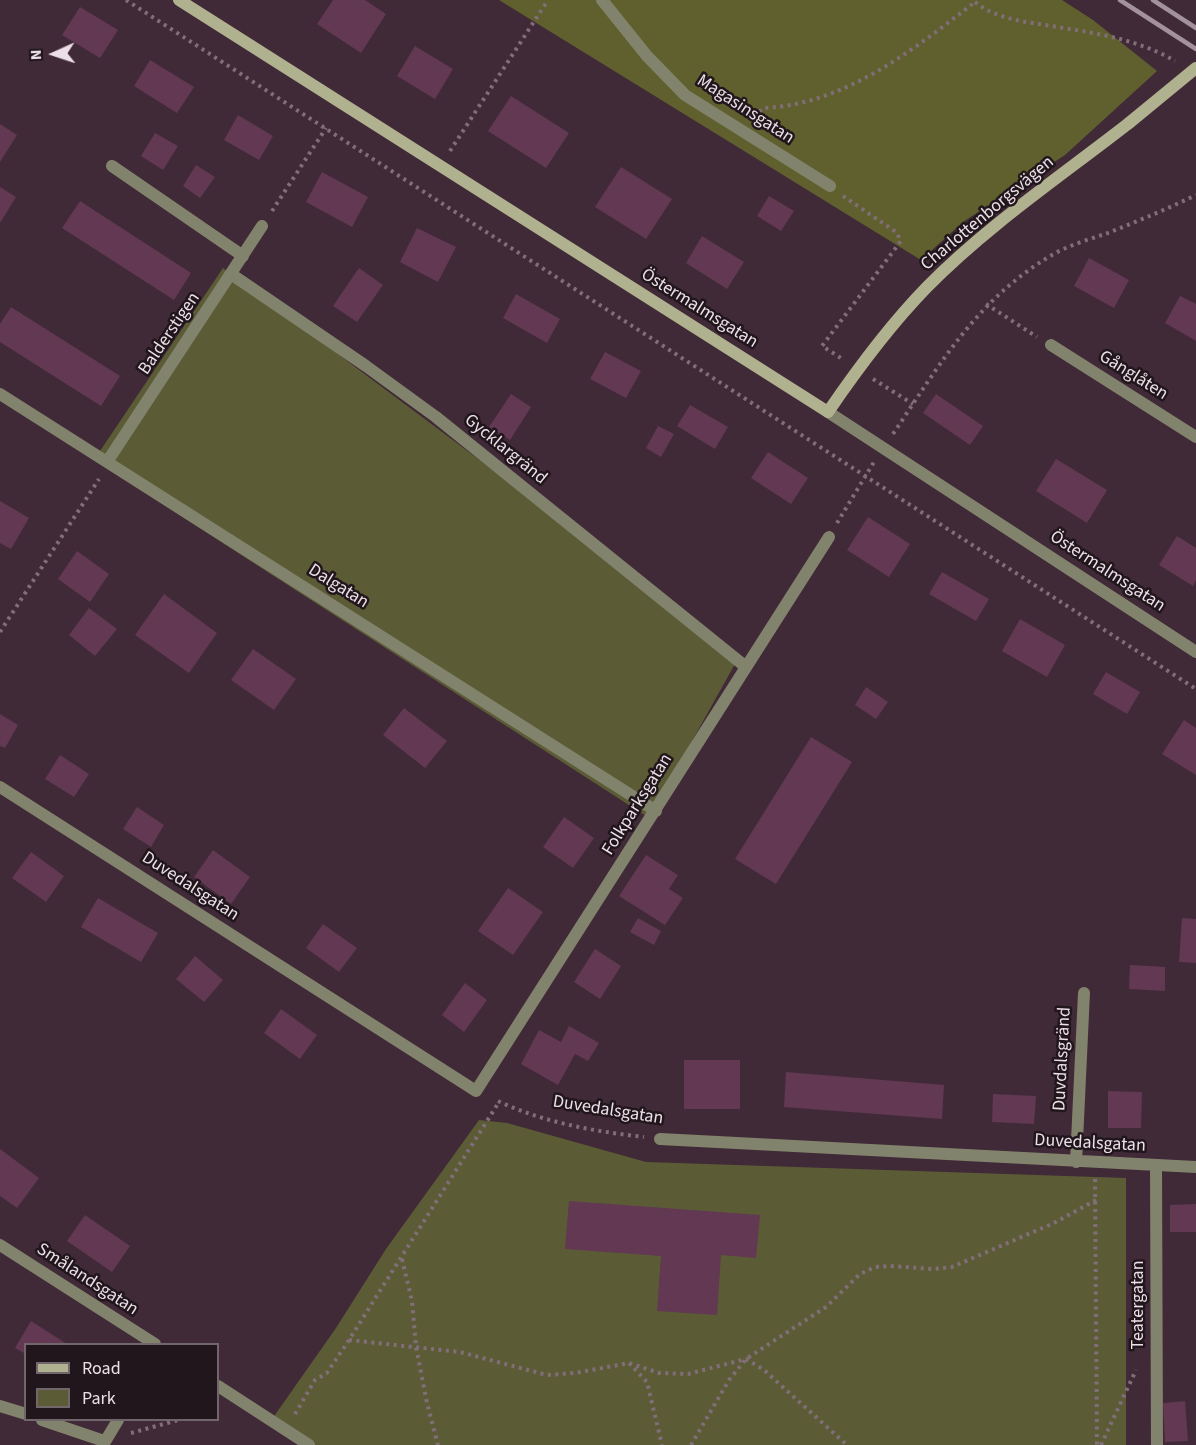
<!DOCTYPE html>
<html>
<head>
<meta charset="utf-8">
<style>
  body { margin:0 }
  #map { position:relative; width:1196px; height:1445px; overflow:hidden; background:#402a37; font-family:"Source Sans 3",sans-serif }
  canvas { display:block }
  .legend { position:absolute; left:24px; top:1343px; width:195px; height:78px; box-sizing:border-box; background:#20161c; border:2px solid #72666d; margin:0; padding:8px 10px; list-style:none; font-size:18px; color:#eddfe7 }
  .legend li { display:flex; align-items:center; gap:12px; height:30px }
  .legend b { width:30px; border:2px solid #72666d }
  .north { position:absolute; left:24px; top:24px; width:60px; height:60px; -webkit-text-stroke:4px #20161c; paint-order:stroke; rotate:267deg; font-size:16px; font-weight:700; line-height:24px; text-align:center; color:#eddfe7 }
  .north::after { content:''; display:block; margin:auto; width:21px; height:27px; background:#eddfe7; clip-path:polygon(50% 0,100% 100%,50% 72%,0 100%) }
</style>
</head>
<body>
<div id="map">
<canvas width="1196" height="1445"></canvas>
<ul class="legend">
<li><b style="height:8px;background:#b0b18e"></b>Road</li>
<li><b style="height:16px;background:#5b5c36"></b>Park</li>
</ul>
<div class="north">N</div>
</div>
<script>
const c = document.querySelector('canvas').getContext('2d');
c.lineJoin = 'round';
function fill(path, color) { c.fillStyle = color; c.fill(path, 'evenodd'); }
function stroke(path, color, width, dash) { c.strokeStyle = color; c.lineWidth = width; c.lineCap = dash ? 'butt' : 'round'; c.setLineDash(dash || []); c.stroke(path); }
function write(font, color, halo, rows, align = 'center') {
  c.font = font + ' "Source Sans 3",sans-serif'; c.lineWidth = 5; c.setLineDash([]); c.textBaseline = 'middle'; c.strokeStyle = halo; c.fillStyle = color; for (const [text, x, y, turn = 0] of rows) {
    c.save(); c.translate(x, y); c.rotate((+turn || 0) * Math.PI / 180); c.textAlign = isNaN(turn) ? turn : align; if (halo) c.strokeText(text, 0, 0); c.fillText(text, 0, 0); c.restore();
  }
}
fill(new Path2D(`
  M223,268L740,655L649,818L94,460Z
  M479,1120L507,1123L646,1162L1126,1178V1445H309L270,1422L336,1328L386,1249Z`), '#5b5c36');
fill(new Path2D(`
  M499,0H1062L1093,20L1157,71L1065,155L963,222L921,260Z`), '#60602e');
fill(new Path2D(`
  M333,0H365L386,14L361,53L317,24Z
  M80,7L118,30L100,58L62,35Z
  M415,46L453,69L435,99L397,76Z
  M150,60L194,87L177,113L134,86Z
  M511,96L569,133L546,168L488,131Z
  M238,115L273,136L259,160L224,140Z
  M0,124L17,135L0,162Z
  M155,133L178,146L163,170L141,156Z
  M196,165L215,177L200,198L183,186Z
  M621,167L672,199L646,239L595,207Z
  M322,172L368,197L352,227L306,202Z
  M0,187L16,197L0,223Z
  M769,196L794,211L781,231L757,216Z
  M80,201L191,273L174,300L62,228Z
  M417,228L456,247L438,282L400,262Z
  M702,236L744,262L727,289L686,263Z
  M1089,258L1129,280L1114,308L1074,286Z
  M359,268L383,285L357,322L333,306Z
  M516,294L560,319L547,343L503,318Z
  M1180,296L1196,304V341L1165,323Z
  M11,307L120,376L101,406L0,342V324Z
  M605,352L641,371L626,398L590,379Z
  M511,394L531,407L510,440L489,427Z
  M936,394L983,426L970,445L923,413Z
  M690,405L728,427L715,449L677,426Z
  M658,426L674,434L661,457L646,448Z
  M768,452L808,478L791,504L751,478Z
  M1056,459L1107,490L1087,523L1036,491Z
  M0,501L29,518L11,549L0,543Z
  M868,517L910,544L889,577L847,550Z
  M1177,536L1196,548V580L1193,586L1159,565Z
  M77,551L109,574L90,602L58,579Z
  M942,572L989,599L976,621L929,594Z
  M164,594L217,633L189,673L135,635Z
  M89,608L117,629L95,656L69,635Z
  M1020,619L1065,645L1047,677L1002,651Z
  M253,649L296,679L274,710L231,680Z
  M1106,672L1140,692L1127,714L1093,694Z
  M866,687L888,702L876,719L855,705Z
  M404,708L447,741L425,768L383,735Z
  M0,714L18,725L5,748L0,746Z
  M1184,720L1196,728V775L1162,754Z
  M811,737L852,762L776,884L735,859Z
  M60,755L89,774L74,797L45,779Z
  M137,807L164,825L151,847L123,829Z
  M564,817L594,838L573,868L543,847Z
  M213,850L250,877L231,904L194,877Z
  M31,852L64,876L46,902L12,878Z
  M646,855L678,875L669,889L683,898L665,925L619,896Z
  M508,888L543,912L513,955L478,931Z
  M98,898L158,933L141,962L81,927Z
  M638,918L661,931L654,945L630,932Z
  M1182,918L1196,919V963L1179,962Z
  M323,924L357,948L339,972L306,948Z
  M595,949L621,966L600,999L574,982Z
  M195,956L223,980L204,1002L176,979Z
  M1130,965L1165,967V991L1129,989Z
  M465,983L487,1000L464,1032L442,1015Z
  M281,1009L317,1035L300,1059L264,1033Z
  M569,1026L599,1043L588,1061L575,1054L558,1085L521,1064L539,1030L561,1042Z
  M684,1060H740V1109H684Z
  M786,1072L944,1085L942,1119L784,1107Z
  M1108,1091L1142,1092L1141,1128H1108Z
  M993,1094L1036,1096L1034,1124L992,1122Z
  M0,1149L39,1178L17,1208L0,1196Z
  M569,1201L760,1215L756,1258L721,1255L717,1315L657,1311L661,1256L565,1249Z
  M1196,1204V1232H1170V1205Z
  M85,1215L130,1246L112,1272L67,1241Z
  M31,1321L67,1344H26V1354L15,1348Z
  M1185,1401L1188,1441L1165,1442L1163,1403Z`), '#623853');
stroke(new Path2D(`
  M126,0L1196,689
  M975,2C1000,22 1033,22 1063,28C1102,34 1141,41 1175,61
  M754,117L763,108C844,105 913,50 975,2
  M450,151L548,0
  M843,196L896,232L901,241L822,346L844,360
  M272,211L326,128
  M986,304L1037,337
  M873,379L913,404
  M893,434C940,364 977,299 1052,255C1069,245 1090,239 1108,233C1138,221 1167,209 1196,195
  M837,523L874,462
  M0,632L99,479
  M498,1101C545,1123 593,1131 644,1137
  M1095,1179L1097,1445
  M402,1259L412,1301L416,1347L427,1403L438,1445
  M349,1340L460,1352L547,1375L575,1373L629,1363L659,1373L688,1374L746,1359L764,1370L847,1445
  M629,1363L647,1382L662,1445
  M295,1414L315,1380L327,1373L349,1340L499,1102
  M131,1433L178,1420
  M691,1445L729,1380L746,1359L826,1307L860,1274L875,1267L890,1266L933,1269L952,1267L1054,1223L1096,1200
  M1101,1445L1136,1370`), '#816e79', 4, [3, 4.5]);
stroke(new Path2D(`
  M602,0L647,56L685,95L830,186
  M112,166L243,256
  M231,274L366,366L436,417L746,667
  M1051,345L1196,437
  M0,394L656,811
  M107,462L262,226
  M0,787L476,1091L829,537
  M660,1139L1196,1167
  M1076,1162L1084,993
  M1156,1165L1157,1445
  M0,1245L155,1344
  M218,1386L309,1445
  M0,1406L26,1414
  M42,1420L104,1441
  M103,1445L118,1420`), '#82836d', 12);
stroke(new Path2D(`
  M828,412L1196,652`), '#82836d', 12);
stroke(new Path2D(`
  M179,0L828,412C858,368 889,326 927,287C987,226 1061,176 1129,123`), '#b0b18e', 12);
stroke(new Path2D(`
  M1120,0L1196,49
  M1153,0L1196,28`), '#a3929c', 4.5);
stroke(new Path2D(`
  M1129,123L1196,68`), '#b0b18e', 12);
write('18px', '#eddfe7', '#20161c', [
  ["Magasinsgatan",745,110,33],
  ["Charlottenborgsvägen",988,214,-40],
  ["Östermalmsgatan",699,309,32],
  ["Balderstigen",170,334,-56],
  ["Gånglåten",1133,376,32],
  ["Gycklargränd",505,450,39],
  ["Östermalmsgatan",1107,572,33],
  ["Dalgatan",338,587,32],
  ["Folkparksgatan",638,805,-58],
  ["Duvedalsgatan",190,887,33],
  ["Duvdalsgränd",1063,1059,-87],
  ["Duvedalsgatan",608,1111,9],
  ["Duvedalsgatan",1090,1144,3],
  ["Smålandsgatan",87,1280,33],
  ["Teatergatan",1139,1305,-90]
]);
</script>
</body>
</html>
